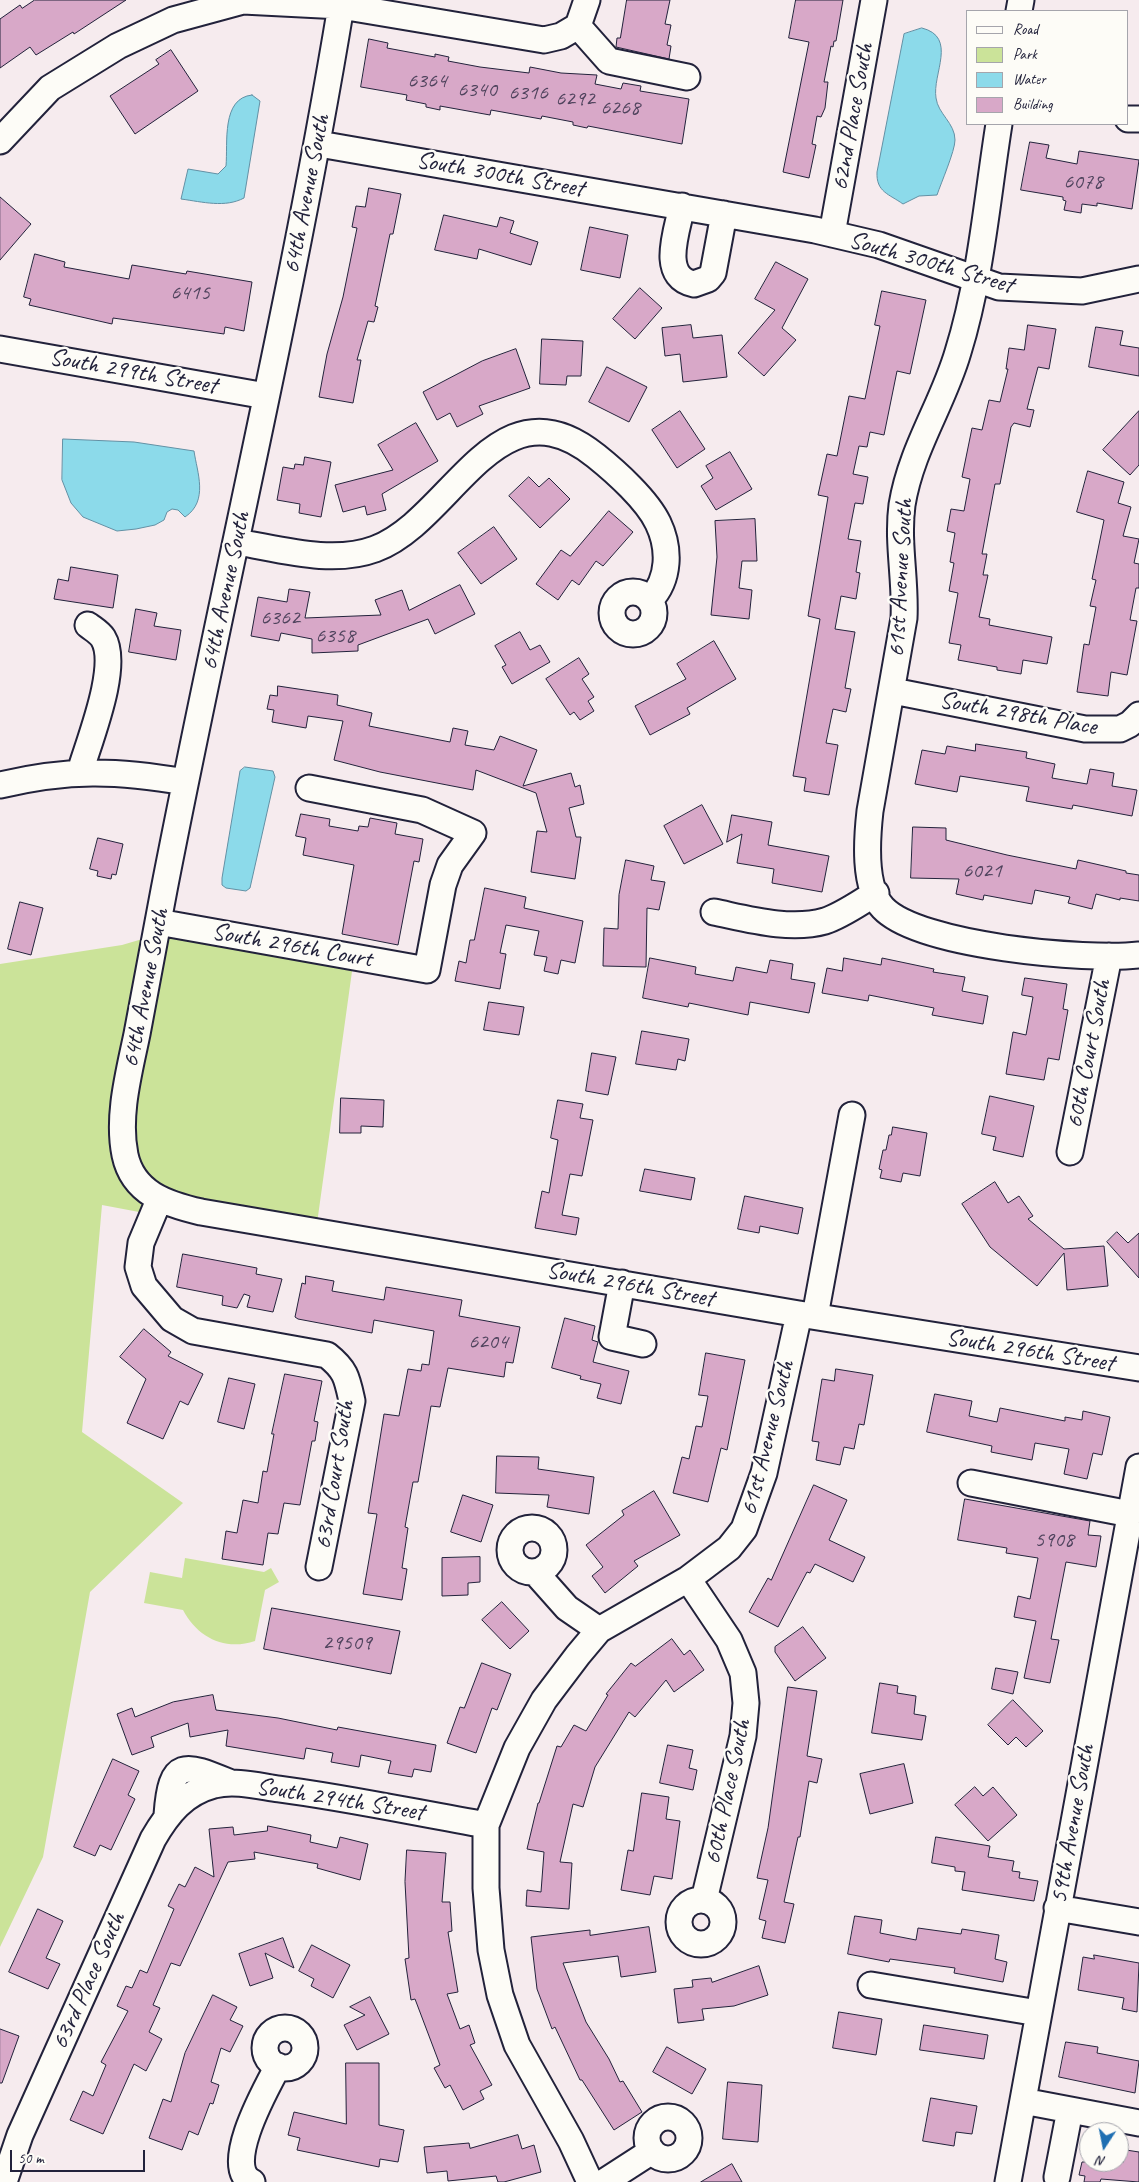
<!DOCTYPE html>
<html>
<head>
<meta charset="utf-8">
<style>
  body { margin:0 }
  #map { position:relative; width:1139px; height:2182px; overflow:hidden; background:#f6ebee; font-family:Caveat,sans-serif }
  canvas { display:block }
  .legend { position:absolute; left:966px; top:10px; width:162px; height:115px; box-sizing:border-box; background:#fdfcf7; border:1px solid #a5a5ac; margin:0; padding:6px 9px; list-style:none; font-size:15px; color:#22223b }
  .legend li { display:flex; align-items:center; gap:10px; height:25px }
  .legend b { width:25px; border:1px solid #a5a5ac }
  .north { position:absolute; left:1079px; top:2122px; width:50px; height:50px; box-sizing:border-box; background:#fdfcf7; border:1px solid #a5a5ac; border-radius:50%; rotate:191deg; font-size:14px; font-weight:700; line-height:20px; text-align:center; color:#22223b }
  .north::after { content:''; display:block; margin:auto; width:18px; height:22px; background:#1f6fb2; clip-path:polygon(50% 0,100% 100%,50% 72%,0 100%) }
  .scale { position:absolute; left:10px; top:2150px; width:135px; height:22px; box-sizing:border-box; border:2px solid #22223b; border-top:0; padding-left:6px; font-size:15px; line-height:18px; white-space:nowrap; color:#22223b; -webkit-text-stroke:4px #fdfcf7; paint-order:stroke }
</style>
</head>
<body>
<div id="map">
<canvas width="1139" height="2182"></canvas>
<ul class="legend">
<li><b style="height:6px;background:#fdfcf7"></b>Road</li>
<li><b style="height:14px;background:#cbe399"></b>Park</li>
<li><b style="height:14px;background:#8cdaea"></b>Water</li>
<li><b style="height:14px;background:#d8a8c8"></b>Building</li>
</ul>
<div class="north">N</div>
<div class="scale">50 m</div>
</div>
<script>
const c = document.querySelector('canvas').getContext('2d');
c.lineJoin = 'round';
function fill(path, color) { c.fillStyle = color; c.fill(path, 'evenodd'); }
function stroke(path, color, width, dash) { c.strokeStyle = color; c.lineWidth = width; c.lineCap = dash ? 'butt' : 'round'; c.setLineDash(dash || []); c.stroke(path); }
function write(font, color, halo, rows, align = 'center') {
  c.font = font + ' Caveat,sans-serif'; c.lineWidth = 5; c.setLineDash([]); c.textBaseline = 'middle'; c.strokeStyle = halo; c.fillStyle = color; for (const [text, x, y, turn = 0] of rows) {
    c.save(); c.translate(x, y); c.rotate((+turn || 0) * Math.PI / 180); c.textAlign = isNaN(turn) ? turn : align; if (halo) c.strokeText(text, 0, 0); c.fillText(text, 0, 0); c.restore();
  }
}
fill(new Path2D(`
  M158,922L354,957L314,1245L102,1205L82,1432L183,1503L90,1592L43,1857L0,1947V964L122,945L156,935Z
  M185,1558L264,1572L271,1568L279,1582L265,1590L255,1641C225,1651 198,1638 183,1610L144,1603L150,1572L182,1578Z`), '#cbe399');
const water = new Path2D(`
  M922,28C958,37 932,74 936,98C938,114 955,123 955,140C955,151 941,183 937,195L919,196L903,204C889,194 876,192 877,172L904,34Z
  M252,95L260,101L244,198C225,208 203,202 181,199L188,169L218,174L226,166C228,143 221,98 252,95Z
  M63,439L134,442L194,451C197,472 209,501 185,517L178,510L172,509L167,512L164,520L155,525L136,529L117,531L83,517L71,503L62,480Z
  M245,767L273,771L275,777L250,888L246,891L226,888L222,885V878L240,771Z`);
fill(water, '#8cdaea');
stroke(water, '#6290a4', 1);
const building = new Path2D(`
  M35,0H126L74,34L73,32L36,55L30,47L0,68V19L20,5L22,8Z
  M627,0H670L665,24L671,25L667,45L671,46L669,59L616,47L617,38H620Z
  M796,0H843L836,41H834L833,47L831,46L824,82H828L825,108L821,117L817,116L812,144L816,145L809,178L783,172L809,42L789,38Z
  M369,39L388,43L387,48L435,57V54L449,57L448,61L480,67L529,73L530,67L561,73L597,75L595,84L621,89L623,83L641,86L640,91L689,99L682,144L588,126L587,128L573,125V122L542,116L541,119L491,110L490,115L440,106V110L426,107V104L406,100L407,95L361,87Z
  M171,50L198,91L135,134L110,96L159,64L156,60Z
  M1030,142L1049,145L1046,158L1077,164L1079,151L1139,160L1132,209L1097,203V206L1082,204L1081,213L1064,210L1066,201L1063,200V197L1021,190Z
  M369,188L401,194L393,234H390L375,306L378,307L374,322L368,321L357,360H361L353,403L319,397L327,354L343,297L357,228L352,227L356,206L365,207Z
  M0,197L31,224L0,260Z
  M444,215L497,227L500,217L514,221L510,233L538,242L531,265L479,249L477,259L435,250Z
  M590,227L628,235L620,278L581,270Z
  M35,254L65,262L64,267L129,279L132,265L186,274L187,271L252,282L244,331L225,327L224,334L113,318L112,324L29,305L31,299L24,297Z
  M776,262L808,279L782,328L796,340L764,376L738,353L775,310L755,299Z
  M640,288L662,308L635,339L613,319Z
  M882,291L926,300L910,374L897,371L884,435L870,432L867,447L859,446L853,474L868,477L863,504L855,503L848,539L861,541L856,572L860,573L856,599L841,596L835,629L855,632L845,688L851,689L846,712L833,709L826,743L838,745L829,795L804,791L806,778L793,776L820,619L808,616L828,497L818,495L827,454L837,456L849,396L865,399L880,326L875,325Z
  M691,325L693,338L722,335L727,377L683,382L680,354L665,356L662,328Z
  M1028,325L1056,329L1049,369L1038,367L1027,409L1034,410L1030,427L1014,423L1011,427L1000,484H995L982,554H987L983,575H988L979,617L990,619L989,625L1052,637L1047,664L1023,660L1021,674L997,670V667L958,660L961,645L949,643L958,593L949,591L954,563L950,562L955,533L947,531L951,509L964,511L970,479L962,477L972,428L982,430L989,400L1000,402L1008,369H1006L1009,348L1024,350Z
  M1096,327L1123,331L1120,345L1139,348V376L1089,367Z
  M542,339L583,341L581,376H567L566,385L540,384Z
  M516,349L530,388L479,406L483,414L457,427L450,413L437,420L423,392L482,361Z
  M607,367L647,387L629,422L589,402Z
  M680,411L705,449L677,468L652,430Z
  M1139,411V465L1130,475L1103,450Z
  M416,423L438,461L382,494L386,510L367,515L365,506L343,512L335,485L393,470L378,445Z
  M730,452L752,489L716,510L701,486L713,478L706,466Z
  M305,457L331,462L321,517L299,513L300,504L277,500L283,467L294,469L295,464L303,465Z
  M1088,471L1124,482L1118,503L1131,507L1123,536L1139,539L1134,563L1139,564V588H1136L1130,620L1137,621L1127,675L1111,672L1108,696L1077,692L1084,644L1089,645L1096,607L1090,606L1096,580L1092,579L1104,520L1077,512Z
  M529,477L539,487L549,478L570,499L540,528L509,496Z
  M609,511L633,532L603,566L596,561L579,585L572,580L558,600L536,584L561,550L570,556Z
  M755,519L757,561H742L739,588L752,590L749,619L711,615L717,557L715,521Z
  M494,527L517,559L481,584L458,553Z
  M71,567L118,575L113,608L54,599L58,579L68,581Z
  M460,585L475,614L435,634L428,619L358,645V651L312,653V639L281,633L279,641L251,636L258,597L287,602L289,589L310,592L305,618L381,615L375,600L402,590L409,610Z
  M136,609L157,613L154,626L181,630L176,660L129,652Z
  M520,632L530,650L540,645L550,662L512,684L502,667L506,665L495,646Z
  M714,641L736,679L687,708L690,714L650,735L635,706L686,679L677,664Z
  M579,658L589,674L582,679L594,697L588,701L594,711L580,720L574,712L570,715L546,679Z
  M278,686L338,695L337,705L372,713L369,726L450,742L453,728L468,731L465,745L494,750L500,736L537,750L523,786L571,773L575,787L580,785L584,804L569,808L576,837H581L575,879L531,872L537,831L547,832L536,793L476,770L473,790L380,772L334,760L343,721L308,716L306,728L272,722L274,710L267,709L270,695L277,696Z
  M976,744L1027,752L1026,758L1055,764L1052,778L1087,784L1090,769L1114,773L1112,786L1137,790L1132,816L1073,805L1072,809L1026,801L1029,787L960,776L957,792L915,784L922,750L945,754L947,746L975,751Z
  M702,805L723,844L684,864L664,826Z
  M301,814L330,819L329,826L358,831L359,826L368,827L370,818L397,823L395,834L423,839L419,862L414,861L398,945L342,934L354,865L303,855L306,838L296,836Z
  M732,815L772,822L768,845L829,856L822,892L772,883L774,869L737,863L742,834L727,842Z
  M913,827L946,828V840L1007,855L1076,869L1078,860L1126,871V873L1139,875V901L1120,898V900L1096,894L1092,909L1068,903L1070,897L1035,890L1032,904L984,895L983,900L956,894L959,879L911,878Z
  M98,838L123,844L116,875L112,874L111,879L97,876L98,871L90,869Z
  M626,860L654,866L651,880L665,882L659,910L647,908L646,967L603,966L604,928L618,929L619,895Z
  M485,888L526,897L524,908L583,921L575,963L561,960L558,974L544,971L547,957L534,955L539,931L506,925L500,953L506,954L500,989L455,981L459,961L466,963L470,940H474Z
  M20,902L43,908L31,955L8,949Z
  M650,958L696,967L695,974L733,981L736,967L767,973L770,960L793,964L791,979L815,983L809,1013L750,1002L748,1015L689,1003L688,1007L643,998Z
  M844,958L881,965L882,958L934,969L933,972L965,977L962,991L988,996L983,1024L932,1015L934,1008L869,995L868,1001L822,993L827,968L842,971Z
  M1025,978L1067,984L1063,1009L1068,1010L1059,1060L1048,1058L1044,1080L1006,1074L1013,1032L1026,1035L1033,997L1022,995Z
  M489,1002L524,1007L519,1035L484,1030Z
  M642,1031L689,1039L685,1061L678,1059L676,1070L636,1064Z
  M592,1053L616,1057L608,1095L586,1091Z
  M990,1096L1034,1106L1023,1157L993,1150L996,1137L982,1134Z
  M341,1098L384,1100L383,1127L361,1126V1133H340Z
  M558,1100L583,1104L580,1118L593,1120L582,1176L570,1174L562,1215L579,1218L576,1235L535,1228L542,1191L549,1193L558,1140L551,1138Z
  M893,1127L927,1133L920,1176L903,1173L901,1182L880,1178L882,1170L879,1169L883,1150H886L889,1135H891Z
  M645,1169L695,1178L691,1200L640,1191Z
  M995,1182L1008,1203L1019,1196L1033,1216L1028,1219L1064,1249L1104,1246L1108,1286L1067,1290L1064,1253L1037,1286L990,1247L962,1204Z
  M745,1196L803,1208L798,1234L760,1226L759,1233L738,1229Z
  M1117,1232L1128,1243L1139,1233V1278L1107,1242Z
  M183,1254L257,1268L256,1274L282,1279L273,1312L247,1307L250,1296L244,1294L237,1308L222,1305L223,1296L177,1287Z
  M306,1276L334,1281L332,1291L384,1300L386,1287L462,1300L459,1316L520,1327L513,1363L506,1362L504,1377L448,1368L440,1407L431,1406L418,1482H413L405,1527L408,1528L402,1568L407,1569L402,1600L363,1594L377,1514L368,1513L384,1414L399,1416L408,1369L421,1371L422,1364L429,1365L434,1331L374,1320L372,1333L298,1319L295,1317L302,1283L305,1284Z
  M565,1318L595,1326L592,1340L598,1342L593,1362L629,1371L621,1404L597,1398L601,1384L580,1379L581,1376L552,1368Z
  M144,1329L171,1352L168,1356L203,1374L188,1405L180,1401L163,1439L127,1423L146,1379L120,1357Z
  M706,1353L745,1360L727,1450L721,1448L708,1502L673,1493L682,1457L689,1459L696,1426L702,1427L708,1396L699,1395Z
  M836,1369L873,1375L864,1425L859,1424L854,1449L844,1447L840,1465L816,1460L819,1442L812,1441L822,1379L834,1381Z
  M285,1374L322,1381L314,1421L318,1422L315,1441H312L300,1505L284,1503L278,1534L268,1533L263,1565L222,1559L226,1531L237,1533L243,1500L258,1503L263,1471L267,1472L274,1434H272Z
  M229,1378L255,1384L244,1429L218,1422Z
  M935,1394L972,1401L969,1416L997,1422L1000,1408L1065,1421V1417L1082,1420L1083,1411L1110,1417L1102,1455L1093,1453L1087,1479L1064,1474L1069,1449L1035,1443L1032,1460L991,1452L992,1446L927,1432Z
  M497,1456L539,1457L538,1469L594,1477L589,1514L547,1507L549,1495L496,1493Z
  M814,1485L847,1500L829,1540L865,1557L853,1582L815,1564L810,1573L807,1572L778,1627L749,1612L768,1578L771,1580Z
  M654,1491L680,1535L634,1561L638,1566L605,1593L592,1576L603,1567L586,1545L624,1515L622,1511Z
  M463,1495L493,1505L481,1542L451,1532Z
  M965,1499L1090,1521L1088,1535L1101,1536L1096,1567L1066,1562L1051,1639L1059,1640L1050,1683L1024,1678L1036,1621L1014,1617L1018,1596L1030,1599L1038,1558L1006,1553L1007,1548L958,1540Z
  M480,1557V1582L468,1583V1595L442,1596V1558Z
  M502,1602L529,1631L510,1649L482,1620Z
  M272,1608L400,1631L391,1674L264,1649Z
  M803,1627L826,1658L795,1681L775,1652V1647Z
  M672,1639L684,1655L690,1650L704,1670L674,1692L666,1680L635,1717L629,1712L595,1767L583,1807L573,1804L560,1862L572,1863L569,1909L526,1906L527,1890L541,1892L544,1852L527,1849L538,1803H539L557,1746L561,1747L574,1725L586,1731L608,1695L606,1694L631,1663L635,1666Z
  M482,1663L511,1674L497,1710L492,1708L476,1753L447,1743L460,1707L464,1708Z
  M996,1668L1018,1672L1013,1694L992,1689Z
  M880,1683L898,1686L897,1693L916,1696L914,1714L926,1716L922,1740L872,1733Z
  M788,1687L817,1691L807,1756L822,1759L817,1783L809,1781L800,1837H798L784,1902L794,1904L785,1943L762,1938L766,1921L759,1919L768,1880L757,1878L768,1828Z
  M213,1695L216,1710L278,1718L337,1730L338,1727L436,1745L431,1772L414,1769L412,1777L388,1773L391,1761L361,1755L359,1767L331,1762L333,1753L306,1748L304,1759L226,1746L228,1730L190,1737L188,1723L151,1737L154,1747L132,1755L117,1714L132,1708L135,1717L173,1702Z
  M1013,1700L1043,1731L1026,1747L1016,1737L1008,1745L988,1725Z
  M668,1745L693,1750L689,1768L697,1770L693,1790L660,1783Z
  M113,1759L139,1771L128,1795L135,1799L111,1850L100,1845L95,1856L74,1847Z
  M904,1764L913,1803L870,1814L860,1774Z
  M975,1787L983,1796L993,1787L1017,1815L988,1841L955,1805Z
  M642,1793L669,1797L666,1819L680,1821L672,1879L654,1876L650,1895L621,1890L628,1850L633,1851Z
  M268,1826L311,1835L310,1842L337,1848L340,1837L368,1844L360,1880L317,1868L318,1864L254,1852L255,1859L228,1862L180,1966L171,1963L153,2005L160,2008L149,2032L162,2039L146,2071L134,2064L103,2134L70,2120L83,2091L93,2096L106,2065L101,2062L128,2011L117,2006L126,1986L132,1988L140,1970L147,1973L174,1909L168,1906L179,1884L185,1887L195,1867L214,1877L209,1829L233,1827L234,1835L267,1831Z
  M936,1837L990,1846L988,1857L1014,1861L1012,1871L1020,1872L1019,1878L1038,1881L1034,1901L962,1890L965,1872L955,1871V1867L932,1863Z
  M407,1850L446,1853L442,1902H450L452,1931L448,1932L458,1992L447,1994L460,2029L469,2025L475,2043L470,2045L492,2085L480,2091L484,2099L463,2110L450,2085L445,2088L434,2068L440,2065L415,1999L411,2000L405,1959L409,1958L405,1882Z
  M38,1909L63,1921L46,1958L60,1964L48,1989L9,1972Z
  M855,1916L882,1920L880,1933L916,1940L918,1928L961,1934L962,1929L999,1935L995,1959L1007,1962L1003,1982L954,1973L955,1968L890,1959L889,1962L848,1954Z
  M649,1927L656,1972L621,1977L618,1956L563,1963L586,2022L609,2059L620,2082L623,2081L642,2112L614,2130L582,2080H580L555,2027L552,2029L537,1989L531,1937L590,1930V1935Z
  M283,1938L294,1968L265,1953L273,1978L250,1986L239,1954Z
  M312,1945L350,1965L333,1998L311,1986L314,1979L299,1971Z
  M1094,1955L1139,1963L1137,2012L1122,2009L1124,1998L1078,1990L1083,1957L1094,1959Z
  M759,1966L768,1995L734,2006L702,2009L704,2020L678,2023L674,1989L693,1987L692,1980L711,1978L712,1982Z
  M213,1995L237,2007L230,2020L243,2026L230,2052L221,2048L211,2082L219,2085L213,2104L210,2103L198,2135L189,2131L182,2150L149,2138L163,2099L171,2102L185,2053Z
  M370,1997L389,2034L357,2050L344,2025L365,2015L350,2007Z
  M839,2012L882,2019L876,2055L833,2048Z
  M924,2025L988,2035L984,2059L920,2050Z
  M0,2029L19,2036L2,2083H0Z
  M1066,2042L1098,2047L1097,2053L1139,2061L1135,2093L1059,2077Z
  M667,2047L706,2069L692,2094L653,2072Z
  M346,2063H379V2125L404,2130L398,2162L380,2159L379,2167L297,2150L300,2138L288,2135L294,2112L346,2124Z
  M728,2082L762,2085L758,2142L723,2139Z
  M931,2098L977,2106L972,2134L956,2132L954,2146L923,2141Z
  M518,2135L522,2149L534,2145L541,2172L504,2182H498L496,2176L448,2181L447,2171L427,2173L424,2147L469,2143L470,2148Z
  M1126,2150L1139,2152V2182L1101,2179L1100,2182H1084L1085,2176L1079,2175L1082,2162H1123Z
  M732,2164L742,2182H701Z`);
fill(building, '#d8a8c8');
stroke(building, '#22223b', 1);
const minor = new Path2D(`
  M341,6C292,303 221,595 164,890C155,938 146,986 137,1034C129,1073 117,1116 125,1155C133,1193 166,1204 201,1212L799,1314L1139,1368
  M1019,11L1021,0
  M578,26L609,61L687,77
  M578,26L587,0
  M1128,119H1139
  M999,124C987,199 981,278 958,352C943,404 911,449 902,505C897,543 906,580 904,618L870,811C867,838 863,887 883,908C919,946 1087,961 1139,955
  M0,141L50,88L118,46L173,20L243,1L341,6L544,40L561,36L578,26
  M319,144L815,230L879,245L999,287L1082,291L1139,279
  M682,206C677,231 659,277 694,284L708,279L713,273L724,214
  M832,234L874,0
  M0,349L266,396
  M237,542C280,549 332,565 375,549C453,520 497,376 596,456C616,472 647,500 658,523C670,548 670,579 650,600
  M612 613a21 21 0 1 1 42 0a21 21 0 1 1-42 0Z
  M893,691L1085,729H1120L1130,724L1139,715
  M80,772C89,741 120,666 103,638C99,632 93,629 88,625
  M0,785C69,769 116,770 185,782
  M714,912C748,919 790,931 825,921C843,915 859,903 876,893
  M158,922L427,970L443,885L450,865L473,833L422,810L309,788
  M1070,1152L1109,956
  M159,1200L141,1243L138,1267L144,1286L172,1319L193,1331L327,1355C346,1370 347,1378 352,1401L319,1567
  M622,1283L612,1337L643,1344
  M815,1316L852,1115
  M971,1483L1130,1514
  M510 1550a22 22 0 1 1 44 0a22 22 0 1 1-44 0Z
  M535,1572L567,1608L599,1630
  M688,1579L729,1640L743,1673L746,1703L743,1736L704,1900
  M167,1815C171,1757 185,1764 231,1783
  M679 1922a22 22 0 1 1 44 0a22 22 0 1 1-44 0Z
  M1057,1908L1139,1922
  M871,1985L1038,2013
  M265 2048a20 20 0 1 1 40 0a20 20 0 1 1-40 0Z
  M1023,2101L1139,2123
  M647 2138a21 21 0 1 1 42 0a21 21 0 1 1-42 0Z
  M1057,2177L1070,2110
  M4,2182L20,2135L153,1839C168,1813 184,1793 214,1785C235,1780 258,1786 279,1789C348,1798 417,1813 486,1825
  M252,2182C221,2167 267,2087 278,2066
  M590,2182L571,2141L517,2045L500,1995L491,1950L486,1888V1825L517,1748L544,1700L578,1655L599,1630L688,1579L729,1548L744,1529L764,1473L799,1314
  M604,2182L652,2151
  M1008,2182L1139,1467`);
stroke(minor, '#22223b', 29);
stroke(minor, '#fdfcf7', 25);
write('22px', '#50445e', null, [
  ["6364",427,81],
  ["6340",477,90],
  ["6316",528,93],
  ["6292",575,99],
  ["6268",620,108],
  ["6078",1083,182],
  ["6415",190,293],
  ["6362",280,618],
  ["6358",335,636],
  ["6021",982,871],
  ["6204",488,1342],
  ["5908",1054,1540],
  ["29509",347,1643]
]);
write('25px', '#22223b', '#fdfcf7', [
  ["62nd Place South",853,117,-80],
  ["South 300th Street",500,175,10],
  ["64th Avenue South",307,194,-79],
  ["South 300th Street",931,263,16],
  ["South 299th Street",133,372,10],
  ["61st Avenue South",901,578,-87],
  ["64th Avenue South",226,591,-78],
  ["South 298th Place",1018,714,10],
  ["South 296th Court",292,946,10],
  ["64th Avenue South",146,988,-79],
  ["60th Court South",1089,1054,-79],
  ["South 296th Street",630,1285,10],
  ["South 296th Street",1030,1351,9],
  ["61st Avenue South",768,1438,-76],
  ["63rd Court South",335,1475,-81],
  ["60th Place South",728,1792,-78],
  ["South 294th Street",340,1800,9],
  ["59th Avenue South",1073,1824,-80],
  ["63rd Place South",89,1981,-66]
]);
</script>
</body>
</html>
